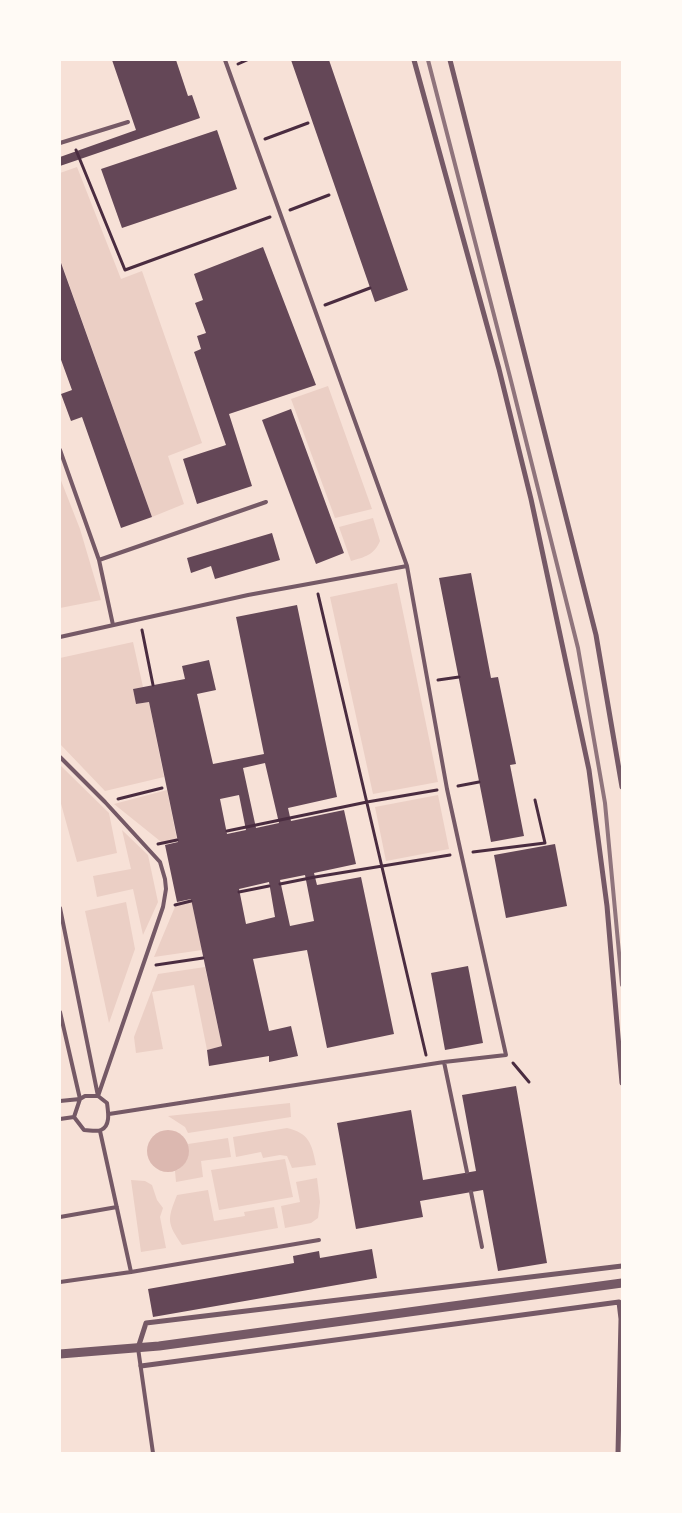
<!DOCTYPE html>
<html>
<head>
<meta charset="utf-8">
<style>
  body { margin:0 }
  #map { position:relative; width:682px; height:1513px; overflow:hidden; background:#f7e1d7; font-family:Quicksand,sans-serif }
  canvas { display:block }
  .frame { position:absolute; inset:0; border:61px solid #fffaf5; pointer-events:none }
</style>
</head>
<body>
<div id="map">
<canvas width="682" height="1513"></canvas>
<div class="frame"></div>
</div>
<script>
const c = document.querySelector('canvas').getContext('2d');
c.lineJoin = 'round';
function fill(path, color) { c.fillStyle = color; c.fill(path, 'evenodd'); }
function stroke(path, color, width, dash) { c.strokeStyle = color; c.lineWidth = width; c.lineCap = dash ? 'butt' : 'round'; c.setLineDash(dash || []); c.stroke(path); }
fill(new Path2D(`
  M77,167L121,279L142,271L202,443L168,456L184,504L152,517L60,259V173Z
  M328,386L372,509L335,518L291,399Z
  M60,478L80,529L101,600L60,608Z
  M373,518L380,541C374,555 365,557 351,561L339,527Z
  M397,583L438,782L373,794L330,597Z
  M133,642L143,687L133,689L136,704L149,702L164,777L105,791L60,744V658Z
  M60,765L109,813L117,853L77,862L60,800Z
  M167,790L177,840L165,845L114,804Z
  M438,795L449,849L386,861L375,807Z
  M122,830L148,855L158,902L143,935L133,889L97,897L93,876L131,869Z
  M191,899L202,950L154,957L177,902Z
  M126,902L135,949L109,1023L85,911Z
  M205,967L222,1046L207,1050L194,985L152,992L163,1049L136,1053L134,1037L158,974Z
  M290,1103L291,1117L188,1133L185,1127L168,1116Z
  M287,1128C309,1133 312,1144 316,1165L292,1168L287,1156L280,1155L263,1158L261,1152L236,1157L233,1137Z
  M228,1138L231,1157L201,1161L203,1177L176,1182L175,1171C186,1166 190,1156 188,1144Z
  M285,1159L293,1197L219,1210L211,1170Z
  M317,1178L320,1202L318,1218L311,1223L285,1228L281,1206L300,1202L296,1182Z
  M131,1180L145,1181L152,1185L157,1200L163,1208L160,1217L166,1248L141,1252Z
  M208,1190L214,1221L245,1216L244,1212L274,1207L278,1228L182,1245C167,1223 167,1220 177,1195Z`), '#ebcfc5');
fill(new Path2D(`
  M147 1151a21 21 0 1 1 42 0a21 21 0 1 1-42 0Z`), '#dcb8b0');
fill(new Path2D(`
  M112,60H176L188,96L192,95L200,118L60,166V157L136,130Z
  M291,60H329L408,290L375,302Z
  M217,130L237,189L122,228L101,169Z
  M263,247L316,385L229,414L252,486L197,504L183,459L226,445L194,352L201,349L197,336L206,333L195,303L203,300L194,274Z
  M60,260L152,517L121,528L82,417L71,421L61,394L72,390L60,357Z
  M291,409L344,553L316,564L262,420Z
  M272,533L280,560L215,579L211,566L191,573L187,558Z
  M471,573L491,678L498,677L516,764L510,765L524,836L491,842L439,578Z
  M297,605L337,797L288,808L290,817L291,821L344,810L356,864L314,873L317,885L361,877L394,1034L327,1048L307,950L253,959L269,1031L291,1026L298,1056L269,1062V1056L209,1066L207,1050L222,1046L191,899L177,902L165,845L178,842L149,702L136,704L133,689L185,679L182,666L209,660L216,690L197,694L213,764L264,754L236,617ZM265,763L279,823L256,828L243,768ZM239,795L246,830L227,834L220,799ZM305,875L314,921L290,926L280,880ZM269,882L275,917L246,924L239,889Z
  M555,844L567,906L506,918L494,855Z
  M468,966L483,1043L445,1050L431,973Z
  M516,1086L547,1263L498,1271L483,1190L420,1201L423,1217L356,1229L337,1123L411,1110L423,1180L476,1171L462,1095Z
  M372,1249L377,1278L153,1317L148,1289L294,1263L293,1256L319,1251L320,1258Z`), '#644757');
stroke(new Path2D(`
  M238,64L247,60
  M265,139L308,123
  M76,150L125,270L270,217
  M290,210L329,195
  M325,305L370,288
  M318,594L426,1055
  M142,630L153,685
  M438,680L459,677
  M458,786L479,782
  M118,799L162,788
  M227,831L367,802L437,790
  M158,844L177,840
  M473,852L545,843L535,800
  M280,884L315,877L450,855
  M239,892L269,886
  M175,905L191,901
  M156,965L203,958
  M513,1063L529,1082`), '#4a2c40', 3);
stroke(new Path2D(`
  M60,143L128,122
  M60,450L99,560L113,625
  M99,560L266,502
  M60,637L248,595L407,566
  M60,757L105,802L160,862L165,879L166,889L163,907L98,1096
  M60,908L98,1096L107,1103C108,1111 111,1126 101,1130C97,1132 89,1130 84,1130L74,1117L80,1099L85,1096H98
  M60,1012L80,1099L60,1101
  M444,1062L467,1172
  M109,1114L444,1062L506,1055L461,853L447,789L407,566L225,60
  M60,1119L74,1117
  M100,1131L131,1272L319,1240
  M471,1192L482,1247
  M60,1217L117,1207
  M60,1282L131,1272
  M138,1348L153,1453`), '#755966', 4);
stroke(new Path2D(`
  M414,60L499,369L531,499L589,770L607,906L622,1083
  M450,60L596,635L622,787
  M138,1348L146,1323L622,1266
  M141,1366L619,1302L621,1319L618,1453`), '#755966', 5);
stroke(new Path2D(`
  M60,1354L159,1346L622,1283`), '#755966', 9);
stroke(new Path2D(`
  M428,60L510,377L578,648L605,803L622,985`), '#8f747c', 4);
</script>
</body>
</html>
